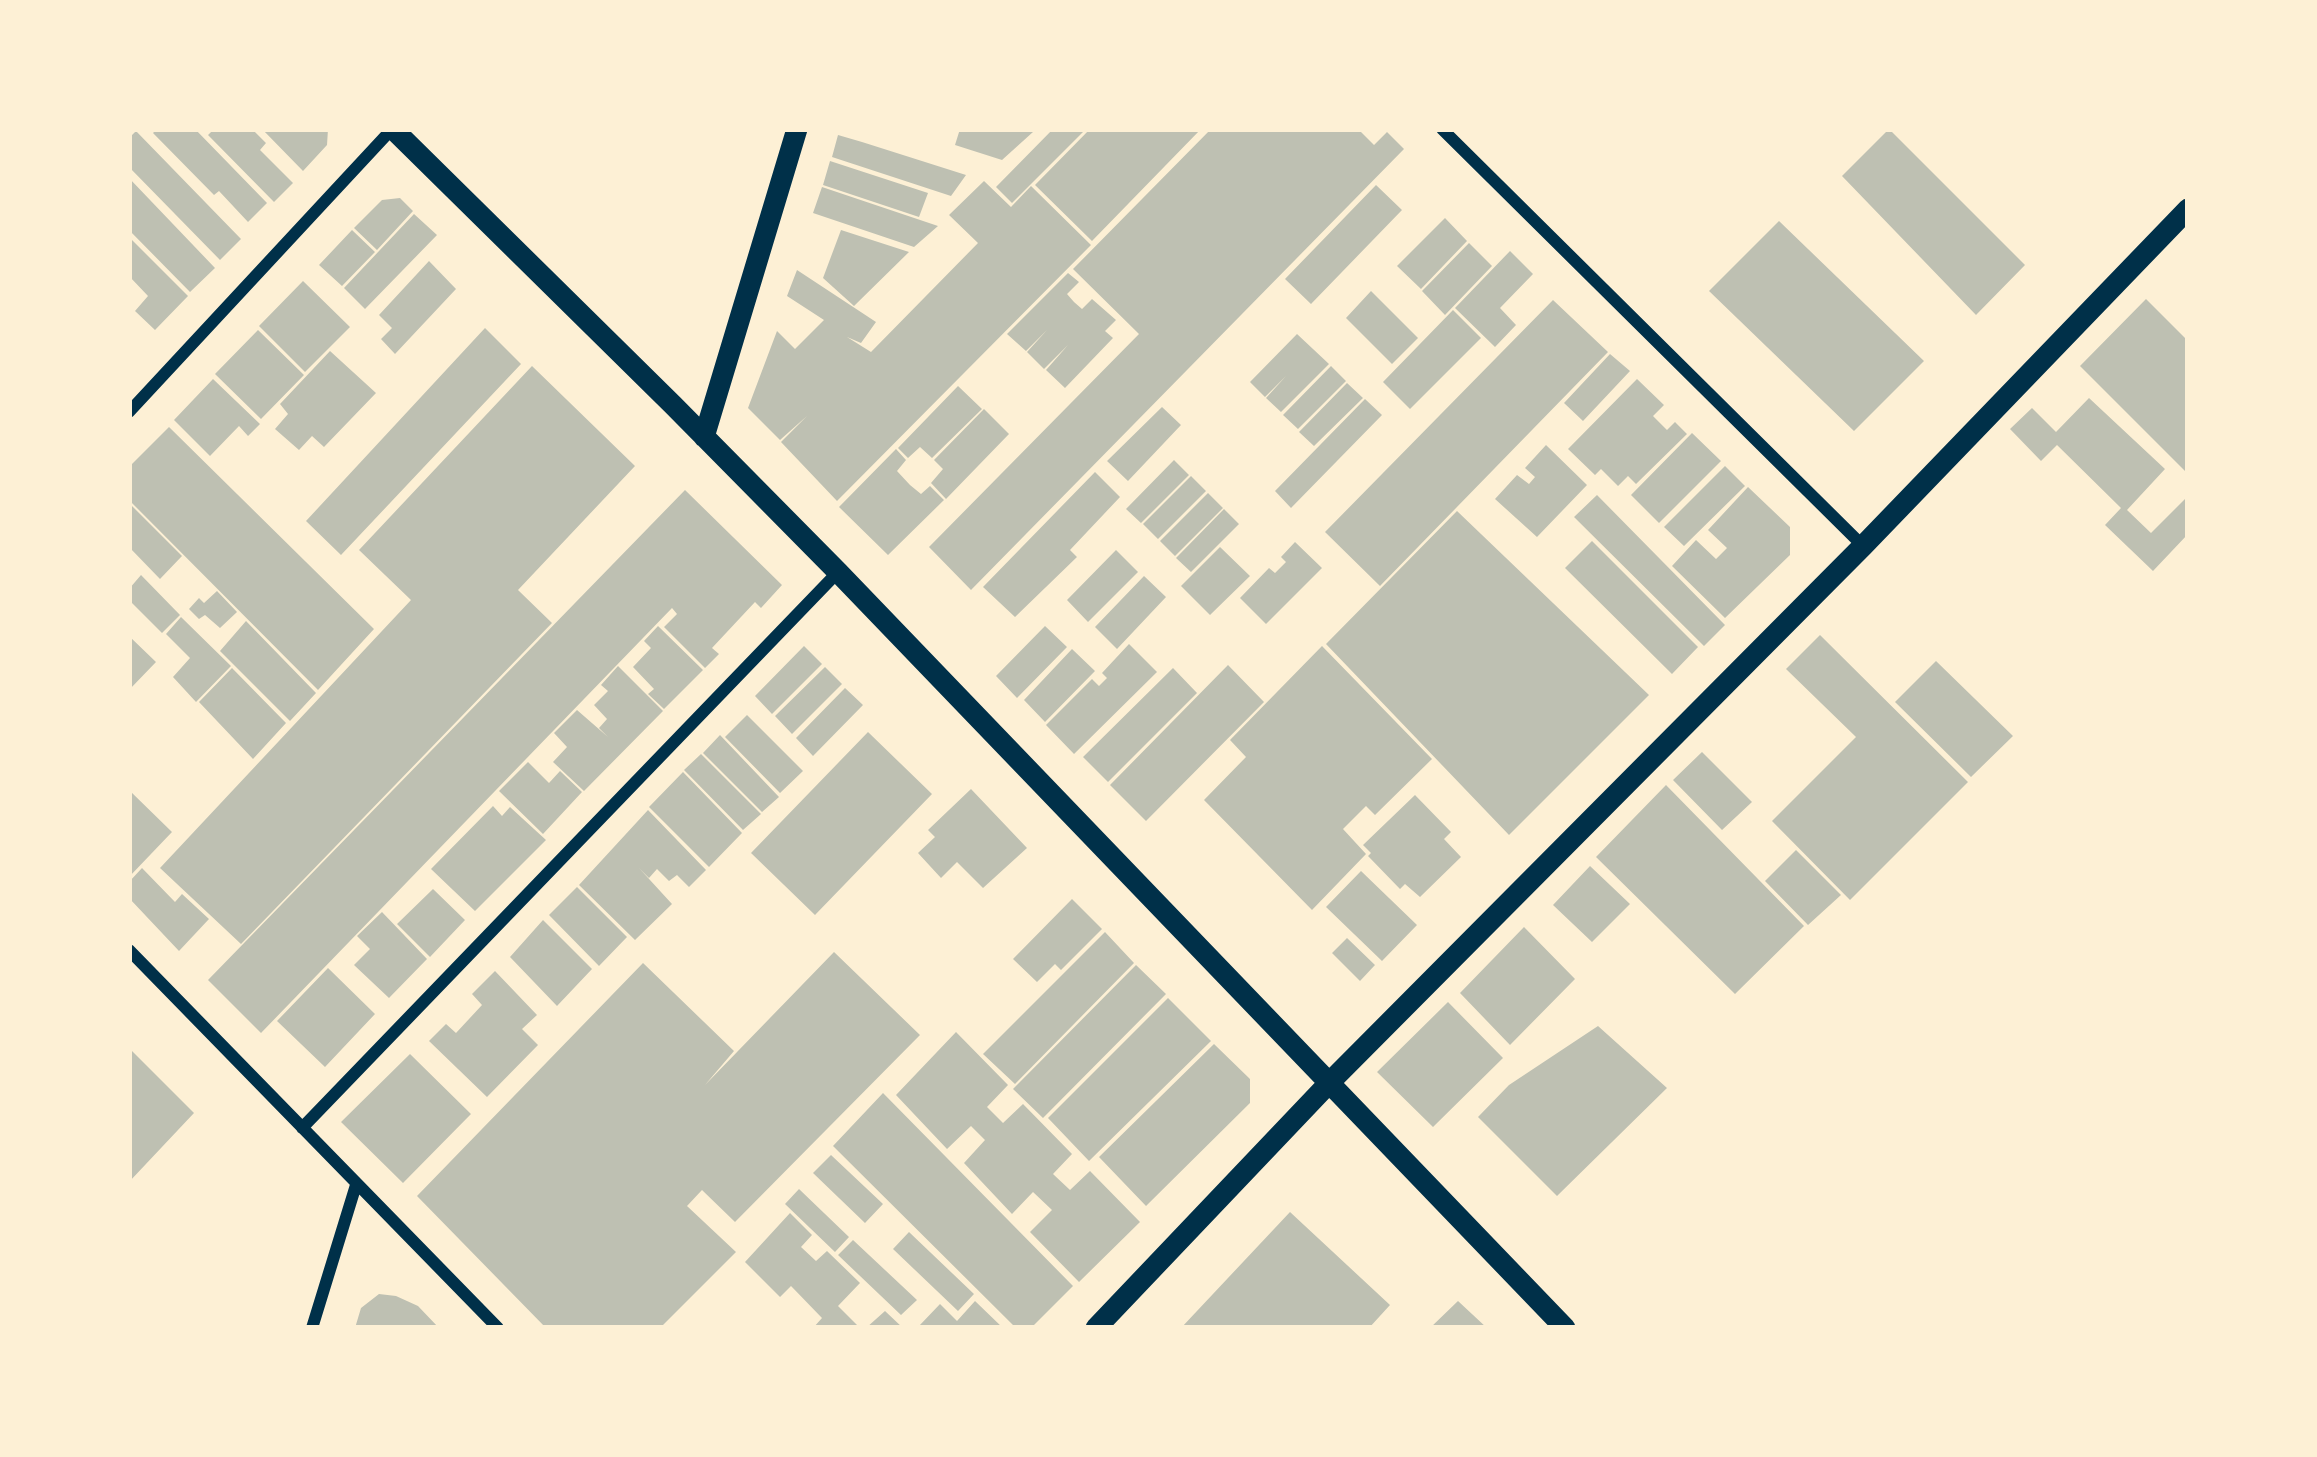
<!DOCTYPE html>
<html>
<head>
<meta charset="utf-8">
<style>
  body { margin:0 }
  #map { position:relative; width:2317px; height:1457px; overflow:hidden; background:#fdf0d5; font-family:Karla,sans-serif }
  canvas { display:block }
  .frame { position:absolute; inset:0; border:132px solid #fdf0d5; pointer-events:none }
</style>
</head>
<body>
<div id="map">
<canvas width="2317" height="1457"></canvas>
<div class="frame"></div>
</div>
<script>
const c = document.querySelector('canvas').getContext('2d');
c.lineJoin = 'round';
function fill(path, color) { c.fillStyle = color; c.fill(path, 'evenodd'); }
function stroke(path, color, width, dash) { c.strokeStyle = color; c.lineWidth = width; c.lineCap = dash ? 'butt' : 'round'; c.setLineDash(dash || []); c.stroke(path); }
fill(new Path2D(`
  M157,129H195L267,203L248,222L219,191L214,195L153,133Z
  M214,129H252L266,143L260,150L293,183L274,202L208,135Z
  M262,129H328L327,145L303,171Z
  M960,129H1025L1033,132L1002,160L955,145Z
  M1053,129H1086L1012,203L996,187Z
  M1090,129H1201L1092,241L1035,185Z
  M1211,129H1358L1374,145L1387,132L1404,149L971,590L929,547L1139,334L1073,269Z
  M1889,129L2025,265L1976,315L1842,176Z
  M136,131L241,239L220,260L129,167V138Z
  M838,135L862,142L966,175L951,196L832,157Z
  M830,161L928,193L919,217L823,185Z
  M129,178L215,268L190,292L129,230Z
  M984,181L1011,207L1031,186L1091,245L837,501L781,442L807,416L780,440L748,408L777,331L795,349L824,320L787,296L797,270L876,322L861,343L847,337L871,352L978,243L949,215Z
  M1376,185L1402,210L1311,304L1285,279Z
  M822,187L938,226L914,247L813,213Z
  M400,198L413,211L377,250L354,228L382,200Z
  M414,214L437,235L365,309L344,288Z
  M1445,218L1467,241L1421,289L1397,266Z
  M1779,221L1924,361L1854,431L1709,291Z
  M352,230L375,252L342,286L319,265Z
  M841,230L909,252L854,306L823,278Z
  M129,237L188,296L155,330L135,311L148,296L129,276Z
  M1469,243L1492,266L1445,315L1422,291Z
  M1510,251L1533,274L1500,308L1516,325L1495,347L1455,308Z
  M429,261L456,289L395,354L381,339L392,328L379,315Z
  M1068,273L1079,282L1067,294L1074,302L1082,309L1092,299L1116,320L1105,331L1113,338L1065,388L1046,370L1068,345L1044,369L1027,352L1047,330L1026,351L1007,334Z
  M303,281L350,327L305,372L259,326Z
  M1371,291L1418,338L1392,364L1346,318Z
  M2146,299L2188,341V474L2080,366Z
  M1553,300L1608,352L1380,586L1325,532Z
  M1453,310L1481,338L1410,409L1383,382Z
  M485,328L521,364L341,555L306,521Z
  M258,330L304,375L261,419L215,374Z
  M1297,334L1329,364L1281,412L1266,398L1286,376L1265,397L1250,382Z
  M330,351L376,393L324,447L312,436L299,450L275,429L288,414L280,404Z
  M1610,354L1630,371L1583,421L1564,403Z
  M532,366L635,466L518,590L552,623L241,944L160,868L411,600L359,550Z
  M1331,366L1346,381L1298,429L1283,415Z
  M213,379L260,424L248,436L239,426L210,456L174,420Z
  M1637,379L1664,405L1653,416L1667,430L1675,422L1687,434L1636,484L1628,476L1618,486L1601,469L1595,475L1568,449Z
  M1347,383L1363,398L1314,446L1299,432Z
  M958,386L982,409L932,458L920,447L908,458L898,448Z
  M2089,398L2165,469L2127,510L2151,533L2188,496V534L2153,571L2105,525L2121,508L2057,445L2041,461L2010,429L2032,408L2056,432Z
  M1365,399L1382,415L1291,508L1275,491Z
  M1162,407L1181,425L1128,481L1107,461Z
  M984,409L1009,434L946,499L931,483L943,469L934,460Z
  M169,427L374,629L318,690L129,500V467Z
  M1692,433L1721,461L1659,523L1631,495Z
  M1546,445L1587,485L1537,537L1495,499L1517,475L1529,484L1535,477L1525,468Z
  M896,449L906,460L897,471L910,485L921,494L930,486L944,500L888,555L839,507Z
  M1174,460L1189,475L1141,523L1126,509Z
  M1725,466L1745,486L1684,546L1664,527Z
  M1095,472L1120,497L1070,550L1077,557L1015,617L983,587Z
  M1191,476L1206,491L1158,539L1143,524Z
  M1748,487L1790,527V555L1725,618L1672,566L1696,540L1716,559L1727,548L1708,530Z
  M685,490L782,585L761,608L755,602L712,648L719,654L705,668L664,627L677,614L672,608L261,1033L208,980Z
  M1208,493L1223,508L1175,556L1160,541Z
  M1597,495L1725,625L1704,646L1574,517Z
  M129,503L182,556L160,579L129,547Z
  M1224,509L1239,524L1191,572L1176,558Z
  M1457,511L1649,695L1509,835L1326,644Z
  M1592,541L1698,647L1672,674L1565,568Z
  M1295,542L1322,568L1266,624L1240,598L1269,568L1275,573L1286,562L1281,557Z
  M1220,547L1250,576L1210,615L1181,586Z
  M1116,550L1138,572L1088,622L1067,600Z
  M141,575L180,615L162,633L129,600V589Z
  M1144,576L1166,597L1117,649L1095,627Z
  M217,591L237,612L220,628L205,615L199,619L189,609L199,598L204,603Z
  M181,617L231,666L196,702L173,677L190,658L166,634Z
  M246,621L316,693L290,721L220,651Z
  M658,626L703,670L664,709L648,694L654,689L633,667L651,648L644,641Z
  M1045,626L1067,647L1017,698L996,676Z
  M1820,635L1968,782L1850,900L1772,821L1856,737L1786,669Z
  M129,636L156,662L129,690Z
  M1129,644L1157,672L1074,754L1046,725L1092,679L1099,686L1107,678L1102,673Z
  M804,646L822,664L772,714L755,696Z
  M1322,646L1432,759L1375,815L1366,806L1343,829L1366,854L1312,910L1204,800L1246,757L1230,740Z
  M1072,649L1095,671L1045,722L1024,700Z
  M1936,661L2013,736L1971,777L1895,702Z
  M1228,665L1264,702L1146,821L1110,785Z
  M618,666L663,711L584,791L553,762L567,747L554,733L577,710L608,737L599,728L607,719L594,705L608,691L601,685Z
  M825,667L842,684L792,734L775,716Z
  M232,668L286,723L253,759L199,702Z
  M1173,668L1197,693L1108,782L1083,757Z
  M845,688L863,705L813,756L796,738Z
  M747,715L803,771L780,793L725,737Z
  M868,732L932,794L815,915L751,853Z
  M720,735L779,797L762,812L703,753Z
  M1702,752L1752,802L1722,830L1673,780Z
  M701,754L761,814L743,830L684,770Z
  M528,762L549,783L560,771L582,792L543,834L499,791Z
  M683,772L742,833L709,867L649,807Z
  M1666,785L1804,926L1735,994L1596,857Z
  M971,789L1027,848L983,888L957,862L941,878L918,853L935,837L928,830Z
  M129,790L172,832L129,877Z
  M1415,795L1451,832L1444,839L1461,857L1420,897L1405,884L1400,889L1368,856L1371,853L1363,845Z
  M493,806L502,816L510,807L546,840L475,911L431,869Z
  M648,810L706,870L689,887L677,875L669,881L657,869L649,878L639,868L672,904L635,940L579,885Z
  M1796,850L1841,895L1808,925L1765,881Z
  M1590,866L1630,904L1592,942L1553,905Z
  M142,868L175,902L182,894L209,919L179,951L129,898V882Z
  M1361,871L1417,925L1382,961L1326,907Z
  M577,887L627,937L599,966L549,915Z
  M433,889L465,920L430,957L397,924Z
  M1072,899L1102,929L1061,970L1055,964L1037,982L1013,959Z
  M382,912L427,959L389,998L354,965L370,949L357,936Z
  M543,920L592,969L557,1006L510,957Z
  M1524,927L1575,979L1510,1045L1460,993Z
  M1105,932L1134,963L1015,1084L983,1054Z
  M1347,938L1375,965L1360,981L1332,953Z
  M834,952L920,1035L735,1222L702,1190L687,1206L736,1252L660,1328H546L417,1196L643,963L734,1051L705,1085Z
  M1136,965L1166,994L1043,1118L1013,1089Z
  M328,968L375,1014L325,1067L277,1021Z
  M495,971L537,1015L522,1029L538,1045L487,1097L429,1041L446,1024L456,1033L482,1005L472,994Z
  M1168,998L1211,1041L1089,1161L1048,1118Z
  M1448,1002L1503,1058L1433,1127L1377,1072Z
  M1598,1026L1667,1088L1557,1196L1478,1117L1509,1085Z
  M956,1032L1008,1085L987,1107L1003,1123L1023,1104L1072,1154L1053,1174L1070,1190L1090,1171L1140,1222L1079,1282L1030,1232L1052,1210L1033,1192L1012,1214L964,1163L985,1140L971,1126L947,1149L896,1095Z
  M1214,1044L1250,1079V1103L1146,1206L1099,1157Z
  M129,1048L194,1113L129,1182Z
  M410,1054L471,1114L403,1183L341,1122Z
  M883,1093L1073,1286L1031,1328H1016L833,1146Z
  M831,1155L883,1204L865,1223L813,1173Z
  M799,1189L849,1237L835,1252L785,1204Z
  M1290,1212L1390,1305L1369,1328H1181Z
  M790,1213L812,1235L801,1247L816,1261L827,1251L860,1283L838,1306L860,1328H813L822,1318L791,1286L780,1297L745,1262Z
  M909,1232L974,1294L958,1311L893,1249Z
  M853,1240L917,1300L901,1315L838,1255Z
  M379,1294L396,1296L418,1306L439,1328H355L361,1308Z
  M975,1301L1003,1328H921L919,1326L940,1304L957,1321Z
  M1458,1301L1487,1328H1430Z
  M885,1311L903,1328H866Z`), '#bec0b2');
stroke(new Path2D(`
  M1442,129L1863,546
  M129,412L392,129
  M129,950L498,1328
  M302,1128L838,572
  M312,1328L356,1185`), '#003049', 12);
stroke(new Path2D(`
  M393,129L673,405L838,572L1565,1328
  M704,437L797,129
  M1096,1328L1330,1082L1863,546L2188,209`), '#003049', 21);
</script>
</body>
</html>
